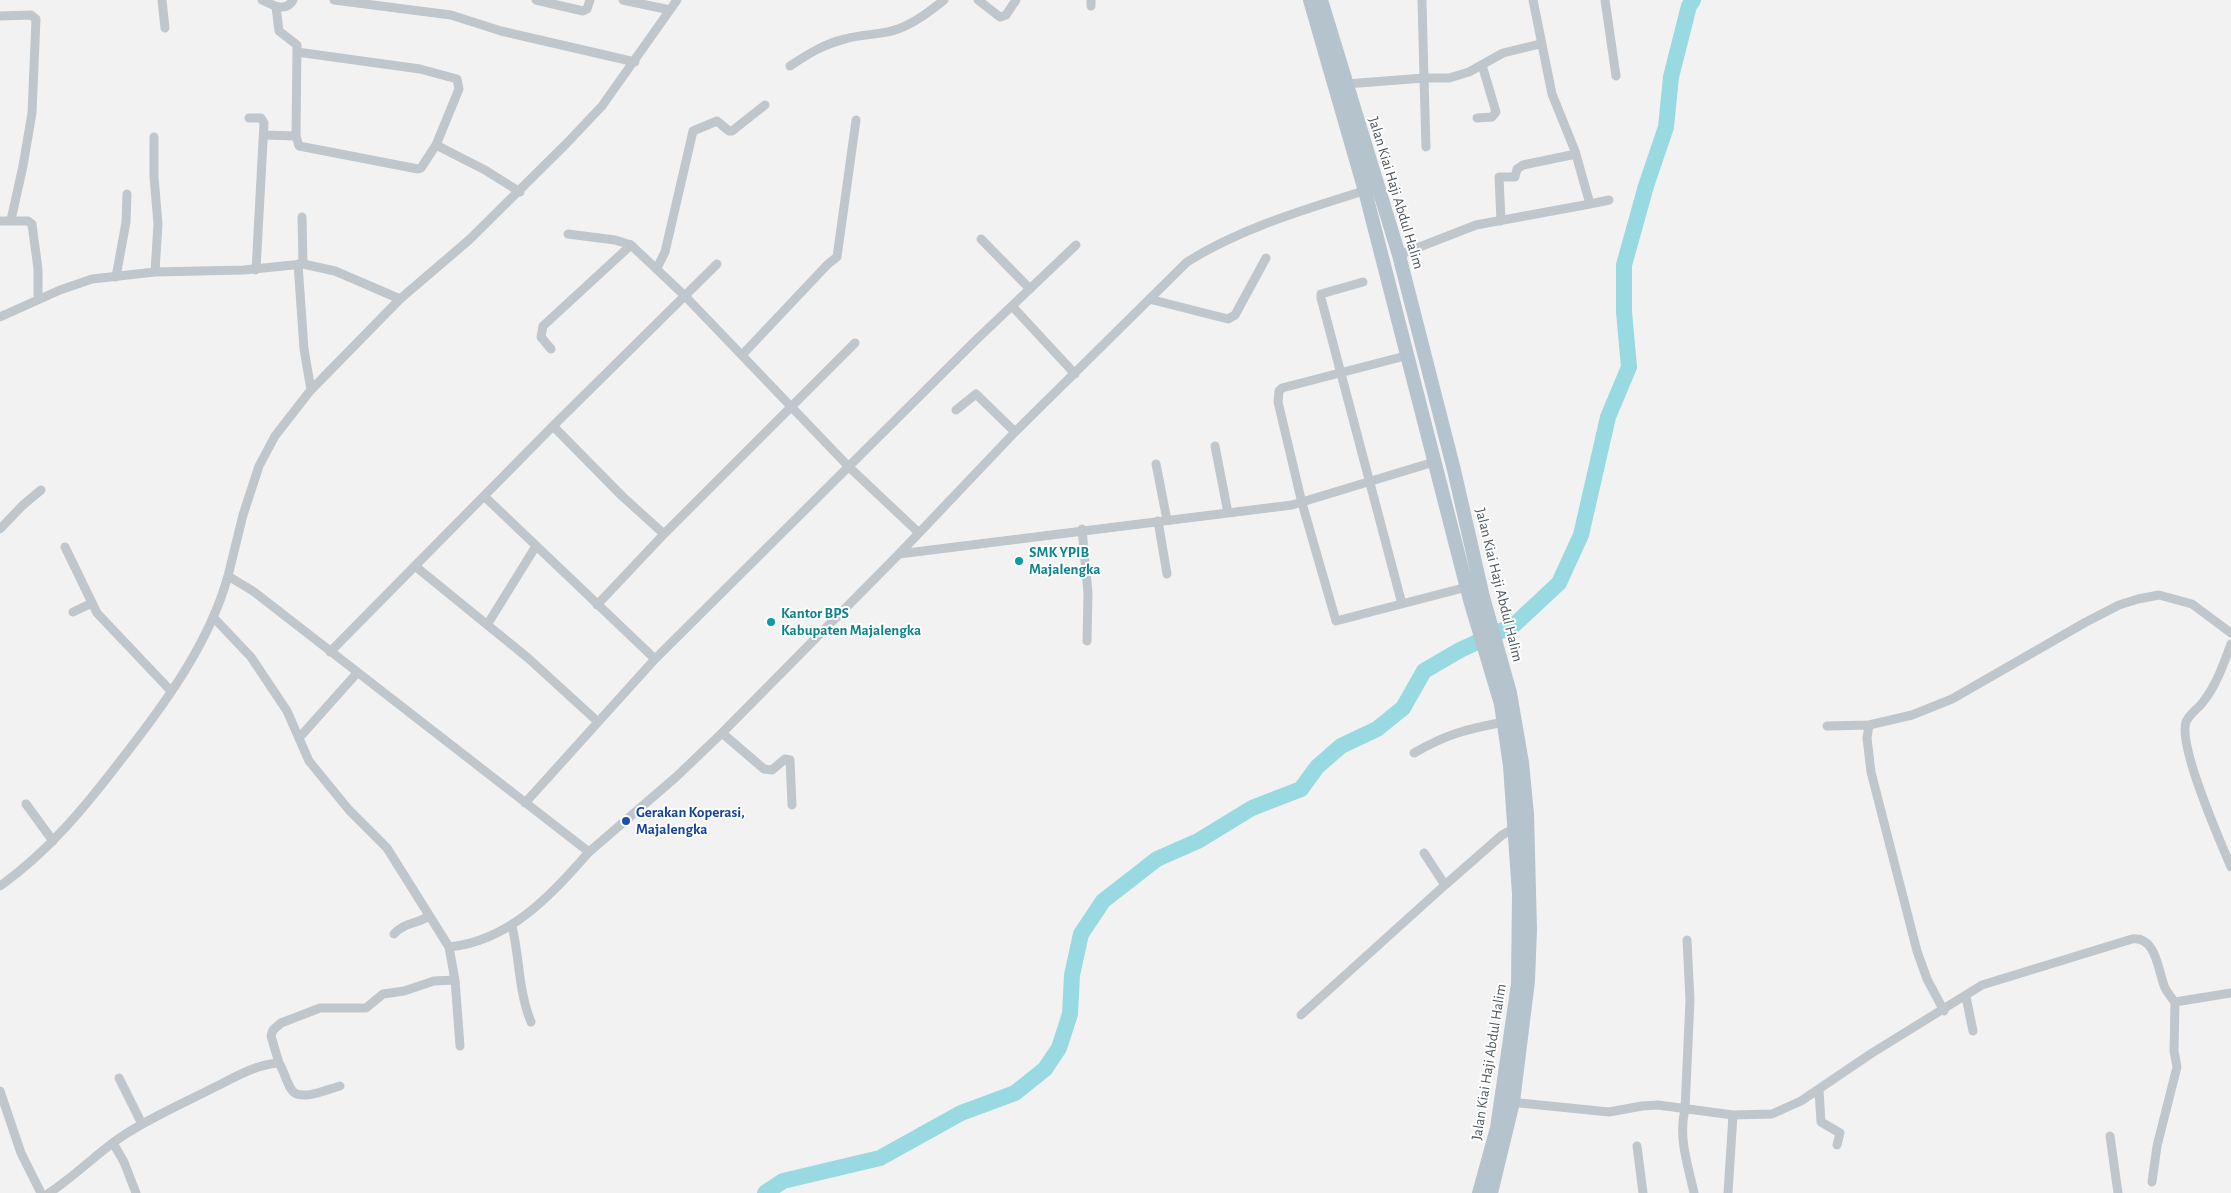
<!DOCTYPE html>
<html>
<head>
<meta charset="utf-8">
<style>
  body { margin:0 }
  canvas { display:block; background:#f3f2f2 }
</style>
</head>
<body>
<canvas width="2231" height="1193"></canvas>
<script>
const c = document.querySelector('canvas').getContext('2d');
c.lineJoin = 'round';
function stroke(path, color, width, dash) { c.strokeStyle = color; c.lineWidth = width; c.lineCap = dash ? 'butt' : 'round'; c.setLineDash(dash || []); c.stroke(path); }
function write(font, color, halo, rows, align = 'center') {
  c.font = font + ' "Alegreya Sans",sans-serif'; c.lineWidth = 4; c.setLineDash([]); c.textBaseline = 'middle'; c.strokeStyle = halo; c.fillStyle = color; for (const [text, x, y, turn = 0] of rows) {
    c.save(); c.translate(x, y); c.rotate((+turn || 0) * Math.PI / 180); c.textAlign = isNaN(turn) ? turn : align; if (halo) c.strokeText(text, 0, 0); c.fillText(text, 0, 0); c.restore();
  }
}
stroke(new Path2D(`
  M765,1193L783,1181L880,1158L961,1113L1015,1093L1045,1069L1059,1048L1070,1014L1072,975L1081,934L1103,901L1157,859L1198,841L1252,808L1301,789L1317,767L1341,746L1377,729L1403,708L1424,671L1460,650L1514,625L1559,583L1581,535L1608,417L1629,367L1624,312V265L1646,186L1666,127L1671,77L1689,6L1693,0`), '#99d9e2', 16);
stroke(new Path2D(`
  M162,0L165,28
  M262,0C272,5 286,13 293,0
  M334,0L451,15L501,31L635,62
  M536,0L583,11L587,9L590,0
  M623,0L670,10
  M677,0L602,106L566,144L469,240L400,299L310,391L275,436L259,466L243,515L228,576L253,591L589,852L676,777L722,733L899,554L1015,432L1187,262C1243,227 1307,209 1370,189
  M978,0L1000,17L1006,15L1016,0
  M1533,0L1552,94L1575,151L1590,204L1609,200
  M1605,0L1616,76
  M1091,6V0
  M276,7L279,31L297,45L296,136L299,146L418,169L421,168L436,145L459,89L457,79L420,69L297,52
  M0,16L31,15L36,19L32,113L23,166L11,220
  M790,66C808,54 824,44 845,39C862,34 882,35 898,29C915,23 930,11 944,0
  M1346,84L1424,78L1422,0
  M249,118H261L264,123L256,270
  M1477,118L1492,117L1496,112L1482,65
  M264,135L296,136
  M154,137V177L158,224L155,272
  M436,145L485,170L520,192
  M1426,147L1424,78H1449L1469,72L1503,53L1540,44
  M302,217L303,264
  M0,221H28L32,224L38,269V299
  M1501,221L1499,177H1515L1517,169L1523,165L1576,154
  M568,234L615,240L631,245
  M981,239L1030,289
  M1399,255L1476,225L1590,204
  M298,264L304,349L311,390
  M657,268L665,252L693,131L717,121L729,131H732L765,105
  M116,277L126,222L127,194
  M1363,282L1321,294V298L1402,604
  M1149,299L1228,319L1235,315L1266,258
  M1012,306L1075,374
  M0,317L60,290L92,279L155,272L244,270L303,264L335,271L400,299
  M551,349L541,337L543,326L631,245L685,296L849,467L918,532
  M742,355L828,264L837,257L856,120
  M1409,355L1282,388L1279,391L1278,402L1302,503L1336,621L1467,587
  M956,410L976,394L1015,432
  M553,426L622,496L664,534
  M1215,446L1228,513
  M1156,464L1167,520
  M484,496L655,659
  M1158,521L1167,574
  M0,529L23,505L41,490
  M1082,529L1088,593L1087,641
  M65,547L97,613L171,691
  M899,554L1292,505L1434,462
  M415,566L528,658L597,721
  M597,605L664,534L855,343
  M73,612L92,603
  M213,617L251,657L287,711L309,761L349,810L387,848L449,947C510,941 551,895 589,852
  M487,625L536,546
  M2231,644C2224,663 2216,686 2203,702C2198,709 2189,714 2186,722C2178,746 2220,841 2231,867
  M330,652L553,426L717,264
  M1869,725L1912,715L1952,699L2086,622L2119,605L2138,599L2159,595L2192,604L2231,633
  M1827,726L1869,725L1867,738L1871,772L1917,951L1927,979L1944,1011
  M722,733L764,769L772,770L785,759L790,760L792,805
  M299,738L357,673
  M1414,753C1447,734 1467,729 1504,722
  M525,803L655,659L975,341L1076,245
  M26,804L53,841
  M1424,853L1445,885L1502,835L1515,828
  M0,886C48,852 85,807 121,760C164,705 209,644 228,576
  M512,926C520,959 518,990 531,1022
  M394,934C403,923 417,924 429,916
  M1687,940L1690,1000L1685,1109C1678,1138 1688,1165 1694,1193
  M449,947L455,980L460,1046
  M1966,997L1973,1031
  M1301,1015L1445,885
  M279,1063L271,1036L273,1030L281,1023L320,1008H366L383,994L404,991L434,981L455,980
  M119,1078L142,1124
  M1819,1090L1821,1122L1840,1133L1837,1145
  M0,1091L21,1153L41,1193
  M1510,1102L1609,1112L1642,1106L1658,1105L1733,1115L1772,1114L1801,1101L1872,1053L1982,985L2132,939C2157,936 2158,972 2165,988C2168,993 2171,998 2175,1002L2231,993
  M2110,1136L2118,1193
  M113,1143L124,1162L136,1193
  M1637,1146L1643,1193
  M2152,1182L2157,1146L2177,1067L2174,1051L2175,1002
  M49,1193C75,1176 96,1154 121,1137C151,1117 184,1103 215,1087C235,1077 257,1064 279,1063C284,1071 286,1081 291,1089C299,1103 328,1089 340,1086
  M1728,1193L1733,1115`), '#bfc7cc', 9);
stroke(new Path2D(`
  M1310,0L1365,191L1470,600L1501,704L1510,766L1519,894L1518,984L1497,1128L1479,1193
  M1321,0L1399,255L1454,470L1483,597L1510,693L1522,763L1527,814L1530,930L1528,981L1513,1102L1491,1193`), '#b5c3cc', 14);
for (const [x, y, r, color] of [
  [1019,561,5,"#0f9aa8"],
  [771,622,5,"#0f9aa8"],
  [626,821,5,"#1a4fb4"]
]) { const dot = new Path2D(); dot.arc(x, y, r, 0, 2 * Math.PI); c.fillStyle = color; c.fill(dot); stroke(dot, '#fff', 2); }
write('15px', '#4c565d', '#fff', [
  ["Jalan Kiai Haji Abdul Halim",1396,193,73],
  ["Jalan Kiai Haji Abdul Halim",1499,585,76],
  ["Jalan Kiai Haji Abdul Halim",1489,1062,-81]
]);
write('bold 15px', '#0d838f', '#fff', [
  ["SMK YPIB",1029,552],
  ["Majalengka",1029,569],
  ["Kantor BPS",781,613],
  ["Kabupaten Majalengka",781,630]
], 'left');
write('bold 15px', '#164399', '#fff', [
  ["Gerakan Koperasi,",636,812],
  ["Majalengka",636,829]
], 'left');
</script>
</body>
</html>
